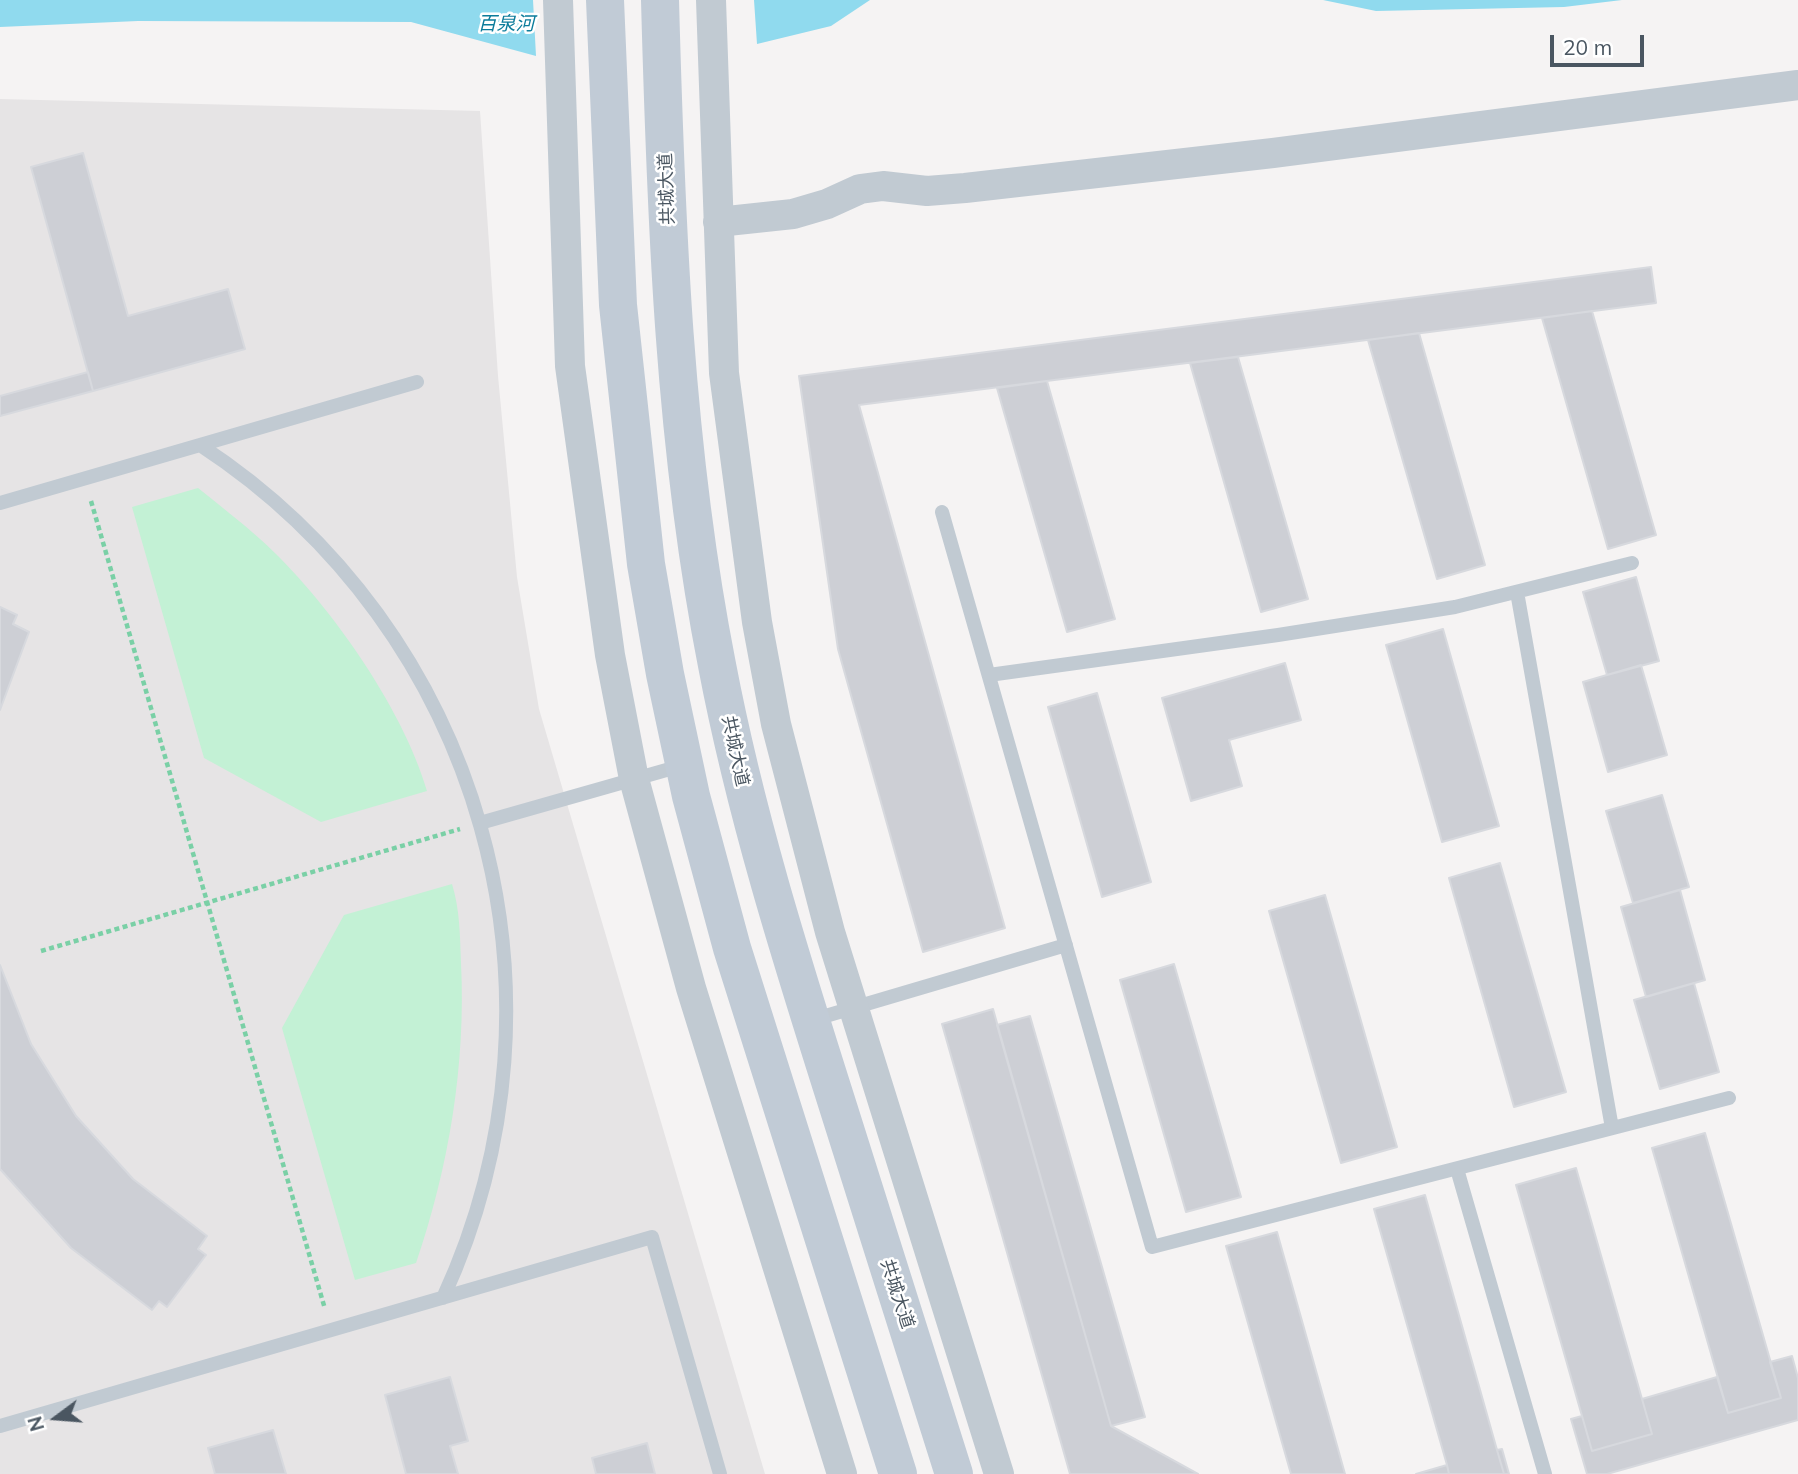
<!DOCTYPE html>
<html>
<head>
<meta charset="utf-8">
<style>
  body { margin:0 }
  #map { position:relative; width:1798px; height:1474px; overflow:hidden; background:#f5f3f3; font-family:Mulish,sans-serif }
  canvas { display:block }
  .north { position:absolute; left:21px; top:1383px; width:70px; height:70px; -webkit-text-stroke:5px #fff; paint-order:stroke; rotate:254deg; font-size:19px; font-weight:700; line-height:28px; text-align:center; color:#4a5661 }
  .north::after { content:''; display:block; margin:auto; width:24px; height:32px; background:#4a5661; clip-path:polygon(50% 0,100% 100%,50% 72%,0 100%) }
  .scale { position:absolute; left:1550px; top:35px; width:94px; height:32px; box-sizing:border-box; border:4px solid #4a5661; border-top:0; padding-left:9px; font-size:21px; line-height:24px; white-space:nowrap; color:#4a5661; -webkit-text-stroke:5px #fff; paint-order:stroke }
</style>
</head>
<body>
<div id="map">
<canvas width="1798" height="1474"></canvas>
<div class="north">N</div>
<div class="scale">20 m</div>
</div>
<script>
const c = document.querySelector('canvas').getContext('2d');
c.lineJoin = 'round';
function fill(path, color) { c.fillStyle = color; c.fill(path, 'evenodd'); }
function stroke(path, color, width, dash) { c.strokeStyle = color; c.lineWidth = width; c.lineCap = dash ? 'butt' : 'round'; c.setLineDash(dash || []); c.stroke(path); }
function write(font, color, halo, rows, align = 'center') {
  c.font = font + ' Mulish,"Noto Sans SC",sans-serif'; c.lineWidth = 5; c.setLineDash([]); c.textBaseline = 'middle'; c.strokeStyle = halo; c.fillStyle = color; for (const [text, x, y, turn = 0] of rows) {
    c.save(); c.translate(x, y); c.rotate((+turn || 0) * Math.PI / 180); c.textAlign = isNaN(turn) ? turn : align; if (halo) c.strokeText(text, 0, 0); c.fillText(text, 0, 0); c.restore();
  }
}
fill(new Path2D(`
  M0,99L480,111L498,376L517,577L539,709L765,1474H0Z`), '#e6e4e5');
fill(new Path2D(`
  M198,488C219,505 240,521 260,539C325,597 403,707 427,791L321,822L204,758L132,507Z
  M452,884C460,910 460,936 461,963C466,1064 449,1167 416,1263L355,1280L282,1028L344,915Z`), '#c3f1d5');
fill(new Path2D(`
  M0,0H533L536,56L411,22L138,21L0,27Z
  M754,0H870L831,26L757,44Z
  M1323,0H1622L1564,7L1376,11Z`), '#90daee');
const building = new Path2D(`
  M83,153L128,316L228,289L245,349L93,391L31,167Z
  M1651,267L1656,303L859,405L1005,928L923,952L838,649L799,376Z
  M1592,311L1656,535L1608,549L1542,318Z
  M1419,333L1485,565L1437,579L1368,340Z
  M1238,357L1308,599L1261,612L1190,363Z
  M88,372L93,391L0,416V396Z
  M1047,381L1115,619L1067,632L997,388Z
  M1636,577L1659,661L1607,675L1583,592Z
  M0,607L17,615L13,624L29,632L0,710Z
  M1443,629L1499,826L1442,842L1386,645Z
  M1285,663L1301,720L1229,740L1242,786L1191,801L1162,698Z
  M1641,665L1667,755L1608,772L1583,682Z
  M1097,693L1151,882L1102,897L1048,707Z
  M1662,795L1689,887L1633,903L1606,811Z
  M1500,863L1566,1092L1514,1107L1449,878Z
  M1680,890L1705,980L1646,997L1621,907Z
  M1325,895L1397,1147L1341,1163L1269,911Z
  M1174,964L1241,1197L1186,1212L1120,980Z
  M0,965L31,1044L76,1116L133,1179L207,1236L198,1249L206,1255L167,1307L159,1301L152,1310L71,1248L0,1169Z
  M1694,983L1719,1072L1660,1089L1634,1000Z
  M993,1009L1111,1426L1198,1474H1070L942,1024Z
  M1030,1016L1145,1417L1111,1426L997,1025Z
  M1705,1133L1781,1398L1728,1413L1652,1148Z
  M1576,1168L1652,1434L1592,1451L1516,1185Z
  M1425,1195L1497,1450L1504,1474H1449L1447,1465L1374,1209Z
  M1277,1232L1345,1474H1291L1226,1246Z
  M1792,1356L1798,1378V1420L1607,1474H1587L1571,1419L1582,1416L1592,1451L1652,1434L1642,1399L1717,1377L1728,1413L1781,1398L1770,1362Z
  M450,1377L468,1441L450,1446L458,1474H406L385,1395Z
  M273,1430L286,1474H215L208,1448Z
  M647,1443L655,1474H596L592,1458Z
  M1502,1449L1509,1474H1504L1497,1450Z
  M1447,1465L1449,1474H1416Z`);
fill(building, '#cdcfd5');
stroke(building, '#d7d9de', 2);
stroke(new Path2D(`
  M91,501L325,1309
  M41,951L460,829`), '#7ad0a6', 4.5, [5, 3.5]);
stroke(new Path2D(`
  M200,445C483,630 584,993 443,1298
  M0,503L417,382
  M942,512L1152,1247L1729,1098
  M1517,592L1612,1128
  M989,675L1278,635L1455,607L1632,563
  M480,823L684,765
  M812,1020L1066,945
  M1457,1169L1545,1474
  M0,1426L652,1237L720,1474`), '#c1cad2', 14);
stroke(new Path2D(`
  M558,0L570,366L610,655L634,779L691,988L842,1474
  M711,0L724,373L757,622L776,724L830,932L999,1474
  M718,222L793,214L827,204L860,189L883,186L927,191L965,188L1273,153L1798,85`), '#c1cad2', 30);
stroke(new Path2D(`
  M605,0L618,305L646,564L665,674L691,796L732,948L898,1474
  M660,0C666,222 674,447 717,665C745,812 790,955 835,1097C875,1223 914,1348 954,1474`), '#c1cbd6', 38);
write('18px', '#4a5661', '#fff', [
  ["共城大道",667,189,-92],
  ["共城大道",735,751,78],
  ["共城大道",897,1294,72]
]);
write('italic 19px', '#0c7c9b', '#fff', [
  ["百泉河",506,24]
]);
</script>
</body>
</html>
